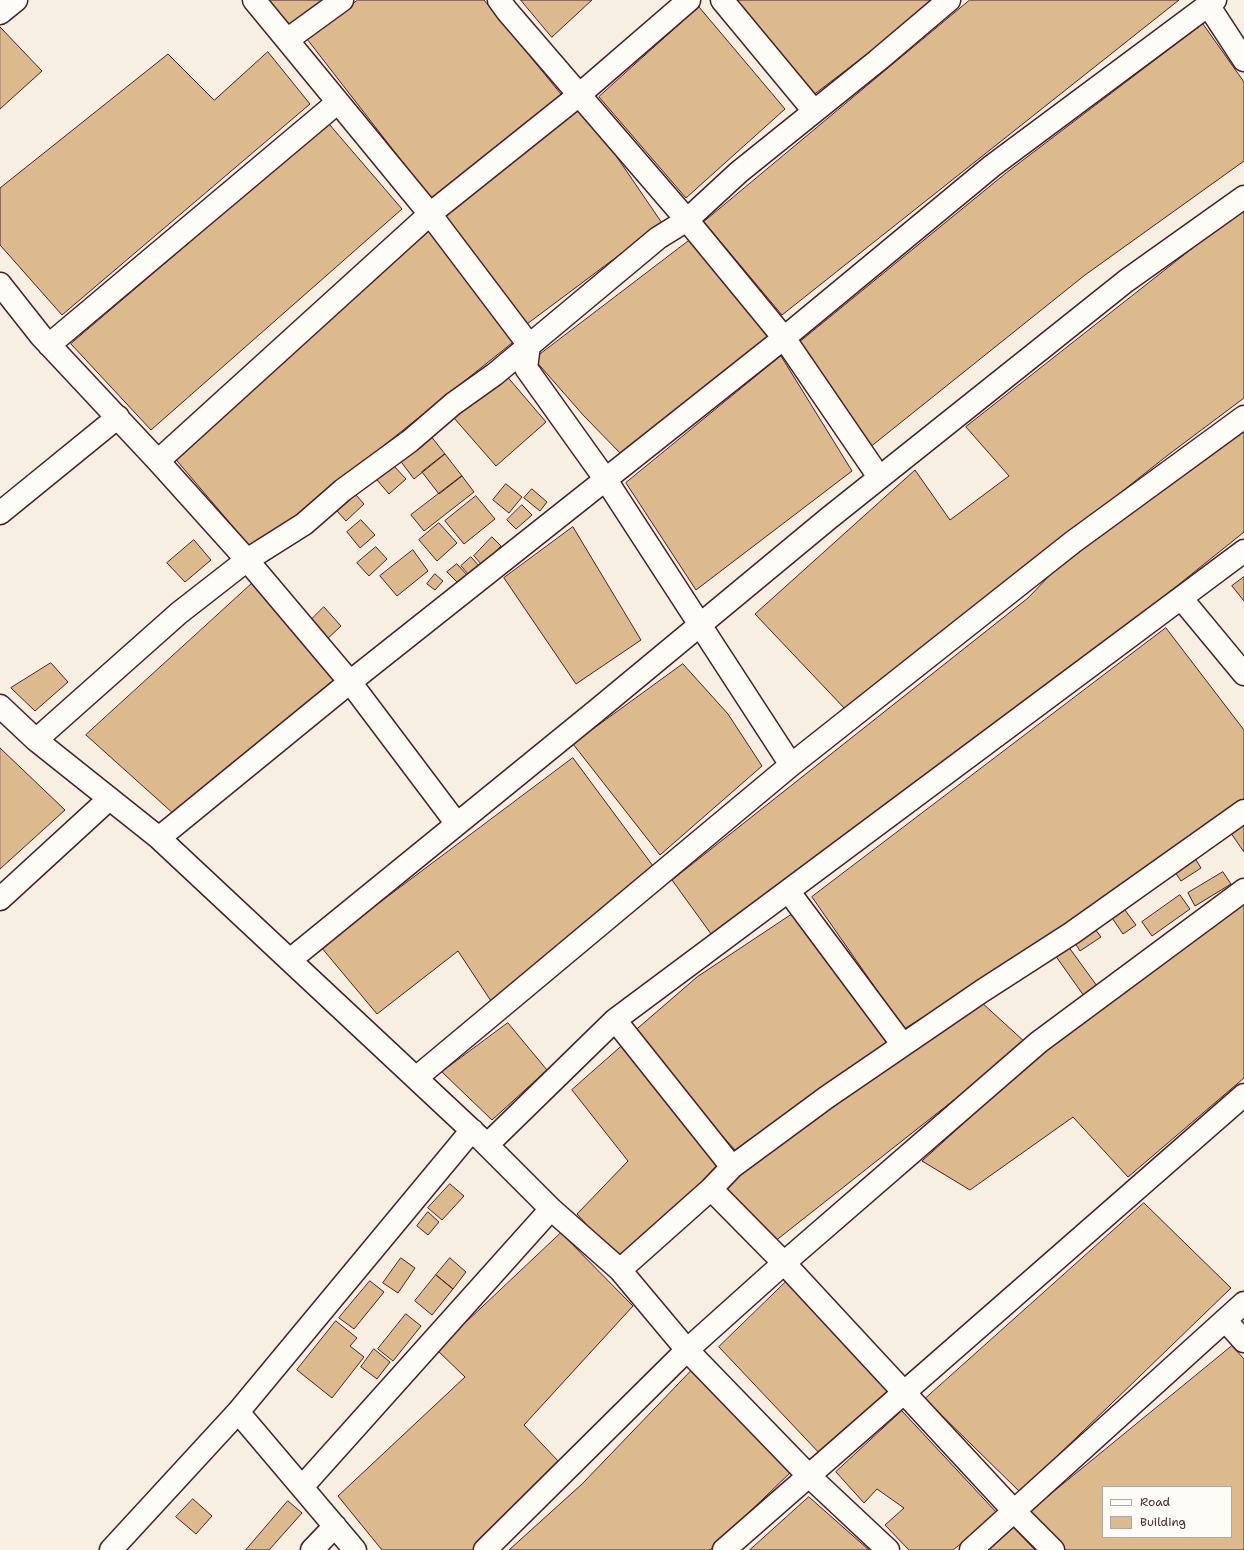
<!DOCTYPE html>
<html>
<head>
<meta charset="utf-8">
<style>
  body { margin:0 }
  #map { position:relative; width:1244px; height:1550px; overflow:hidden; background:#f7efe2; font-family:"Shantell Sans",sans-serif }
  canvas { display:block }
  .legend { position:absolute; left:1102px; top:1486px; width:130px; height:52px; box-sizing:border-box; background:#fdfcf7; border:1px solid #b5a4a5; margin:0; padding:5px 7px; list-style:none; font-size:12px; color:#4a1f2b }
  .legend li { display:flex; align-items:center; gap:8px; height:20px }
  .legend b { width:20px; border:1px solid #b5a4a5 }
</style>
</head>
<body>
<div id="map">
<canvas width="1244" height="1550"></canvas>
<ul class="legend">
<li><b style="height:5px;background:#fdfcf7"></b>Road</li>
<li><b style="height:11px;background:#ddb98e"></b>Building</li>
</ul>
</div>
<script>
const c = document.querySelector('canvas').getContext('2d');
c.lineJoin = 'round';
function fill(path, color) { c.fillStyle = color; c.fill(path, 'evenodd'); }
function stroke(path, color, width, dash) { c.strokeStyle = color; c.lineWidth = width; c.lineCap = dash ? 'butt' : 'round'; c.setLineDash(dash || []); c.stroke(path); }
const building = new Path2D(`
  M269,0H331L292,30Z
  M358,0H484L565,99L432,200L307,39Z
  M521,0H592L552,37Z
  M737,0H931L933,4L812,96Z
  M970,0H1179L782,315L704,222Z
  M699,7L785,109L686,198L599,97Z
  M1203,24L1244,82V161L1085,275L869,448L798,343L1006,173Z
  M0,27L42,71L0,109Z
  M268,52L310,104L62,315L0,245V188L168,54L214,100Z
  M582,106L662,223L527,324L444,217Z
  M329,124L402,209L151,430L71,344Z
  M1244,208V398L1168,455L846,710L755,614L915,470L950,520L1009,476L966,427Z
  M430,231L517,339L253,550L172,455Z
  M690,240L774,338L622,455L584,416L534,359Z
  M781,356L852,471L696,590L626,483Z
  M505,374L546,422L496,466L454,418Z
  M1244,432V532L1157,602L714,938L672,880L1028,598L1051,574L1091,543Z
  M430,435L445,454L414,479L399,459Z
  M445,454L462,476L439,494L422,472Z
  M394,466L406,479L389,494L377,480Z
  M462,476L474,492L424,531L411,515Z
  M506,484L522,497L509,513L493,500Z
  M532,489L547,502L540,511L524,498Z
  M356,495L364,504L346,521L337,511Z
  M476,496L495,519L464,544L445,521Z
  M522,505L532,515L516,529L507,520Z
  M361,520L375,535L360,548L347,532Z
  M439,523L457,543L437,561L419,540Z
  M573,527L641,640L576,684L504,578Z
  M492,537L501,546L482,565L474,556Z
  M194,540L211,560L185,582L167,563Z
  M376,547L387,559L369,576L357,563Z
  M413,550L428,571L397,596L380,576Z
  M471,557L480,567L470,576L461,566Z
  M457,564L467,575L458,583L447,572Z
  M435,574L443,581L435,590L427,584Z
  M1244,577V601L1232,586Z
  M257,579L347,681L175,815L86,735Z
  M324,607L341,626L325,641L308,623Z
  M1166,628L1244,730V803L997,971L904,1029L812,897Z
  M51,663L68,682L35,711L11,688Z
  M683,664L728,714L762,766L660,855L573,744Z
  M0,748L65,810L0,869Z
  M573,758L653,866L491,1001L458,951L377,1014L321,947Z
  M1244,818V852L1228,829Z
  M1193,855L1201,868L1181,881L1173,869Z
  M1223,872L1231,884L1195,906L1188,893Z
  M1180,895L1190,909L1152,936L1142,922Z
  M1244,899V1078L1128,1177L1073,1117L970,1190L922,1161L1049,1046Z
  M1122,906L1136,925L1123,934L1110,915Z
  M794,913L890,1040L735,1150L631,1034L697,977Z
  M1092,925L1101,937L1080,951L1072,938Z
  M1068,946L1097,986L1084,996L1055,955Z
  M980,1001L1026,1043L774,1242L721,1189Z
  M508,1023L547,1070L492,1120L442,1072Z
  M623,1045L724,1168L620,1261L577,1214L628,1161L572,1090Z
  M450,1184L464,1196L442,1220L428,1208Z
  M1144,1203L1231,1288L1020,1492L925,1399Z
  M428,1212L439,1222L428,1235L417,1226Z
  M561,1233L633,1306L524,1425L560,1463L473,1550H382L338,1496L465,1377L437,1350Z
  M401,1258L415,1268L398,1293L383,1283Z
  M450,1258L466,1272L453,1289L436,1275Z
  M436,1275L453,1289L432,1315L415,1301Z
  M790,1278L895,1394L822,1456L719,1347Z
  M370,1281L384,1292L354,1329L339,1318Z
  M406,1314L421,1326L393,1361L378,1349Z
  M336,1321L357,1338L350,1346L364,1357L332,1398L297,1370Z
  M1232,1346L1244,1359V1550H1065L1028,1513ZM1103,1487H1231V1537H1103Z
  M374,1349L390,1362L377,1379L361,1367Z
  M694,1368L794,1469L710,1550H509L582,1484Z
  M902,1411L998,1514L953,1550H909L885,1525L904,1508L877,1489L864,1503L836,1472Z
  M809,1497L869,1550H750Z
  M193,1499L212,1516L196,1534L176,1517Z
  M288,1501L302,1513L269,1550H246Z
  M1010,1524L1035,1550H983Z`);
fill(building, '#ddb98e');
stroke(building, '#4a1f2b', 1);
const minor = new Path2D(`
  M254,0L287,40
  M499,0L507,11L687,220L784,338L879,477
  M689,0L579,95L430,214L529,345L526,368L606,480L791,765
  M722,0L814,111
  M1208,5L1244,60
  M0,13L16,0
  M0,284L41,336L158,461L247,560L179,613L36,740L159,838L481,1139L551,1209L620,1270L687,1350L808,1475L888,1550
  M49,345L338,102
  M158,461L430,214L287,40L342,0
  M0,513L118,417
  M1181,598L1244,674
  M0,706L36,740
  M457,824L350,682L247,560L304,524L343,490L410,441L453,404L495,374L658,238L687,220L739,172L877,61L949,0
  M159,838L350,682L784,338L992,166L1215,0
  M789,892L903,1045
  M0,899L109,799
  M290,960L596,711L829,518L1126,281L1244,197
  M615,1020L732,1167
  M416,1078L791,765L1073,542L1244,417
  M487,1145L615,1020L1244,551
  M711,1189L784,1263L1014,1511L1053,1550
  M620,1270L711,1189L732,1167L827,1097L982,991L1072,933L1244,811
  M1225,1320L1244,1341
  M302,1487L551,1209
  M111,1550L238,1412
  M312,1550L335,1526
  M355,1550L238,1412L472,1130
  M485,1550L687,1350L784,1263L1039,1042L1244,890
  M724,1550L1244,1095
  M971,1550L1244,1303`);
stroke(minor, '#4a1f2b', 25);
stroke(minor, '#fdfcf7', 22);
</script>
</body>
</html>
